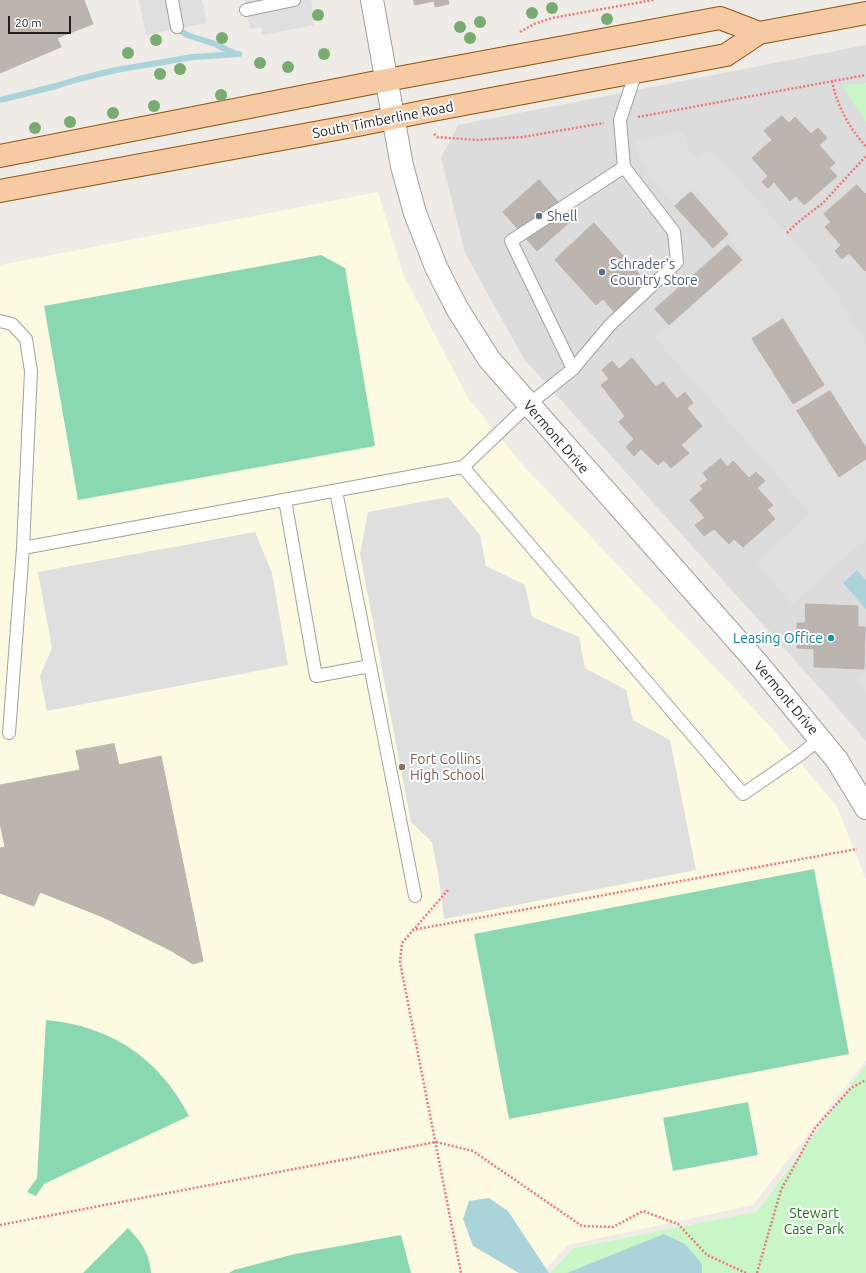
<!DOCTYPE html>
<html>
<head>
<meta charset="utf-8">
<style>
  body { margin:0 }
  #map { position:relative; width:866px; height:1273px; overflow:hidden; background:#efebe6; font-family:Ubuntu,sans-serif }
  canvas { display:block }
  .scale { position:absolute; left:8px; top:16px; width:63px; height:18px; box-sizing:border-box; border:2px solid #1f1f1f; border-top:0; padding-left:5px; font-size:12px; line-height:14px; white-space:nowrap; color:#1f1f1f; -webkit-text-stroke:3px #fff; paint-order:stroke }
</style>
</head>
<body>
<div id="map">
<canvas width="866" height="1273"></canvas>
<div class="scale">20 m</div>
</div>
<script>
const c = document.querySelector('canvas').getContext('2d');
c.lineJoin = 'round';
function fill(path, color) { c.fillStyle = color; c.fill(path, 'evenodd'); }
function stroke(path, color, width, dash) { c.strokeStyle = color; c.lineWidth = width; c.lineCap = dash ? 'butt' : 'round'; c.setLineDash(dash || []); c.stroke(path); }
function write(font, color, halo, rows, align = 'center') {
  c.font = font + ' Ubuntu,sans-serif'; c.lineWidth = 4; c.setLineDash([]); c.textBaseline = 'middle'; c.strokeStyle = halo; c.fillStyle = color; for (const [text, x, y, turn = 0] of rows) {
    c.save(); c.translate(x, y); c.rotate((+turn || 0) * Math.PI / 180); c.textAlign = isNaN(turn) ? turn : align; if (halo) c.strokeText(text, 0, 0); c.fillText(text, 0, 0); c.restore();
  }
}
fill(new Path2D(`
  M866,45V741L826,695L524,359L465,253L441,158L458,125Z`), '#dddcdc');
fill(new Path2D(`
  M378,192L403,274L468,398L521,463L771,727L837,807L866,880V1060L753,1205L568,1245L542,1273H0V265Z`), '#fdfae2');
fill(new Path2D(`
  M866,83V122L841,85Z
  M866,1065V1273H550L574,1248L757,1212Z`), '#c8f6c7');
fill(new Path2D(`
  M321,255L345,268L375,446L78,500L44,306Z
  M814,869L849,1054L509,1119L474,934Z
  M46,1020C111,1026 159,1058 189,1116L44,1184L36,1196L27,1192L37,1178Z
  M748,1102L758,1155L673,1171L663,1118Z
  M128,1228C142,1243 149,1252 151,1273H83Z
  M401,1235L411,1273H229L234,1270L295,1254Z`), '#8ad8b1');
fill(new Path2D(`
  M139,0H202L207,23L146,35Z
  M244,0H311L314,25L262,35L261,27L250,29Z
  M684,132L687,148L698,159L711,149L787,233L831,285L866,344V539L792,605L756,564L810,513L654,337L742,260L728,234L692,192L675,206L655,184L638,158L634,141Z
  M448,497L480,535L486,566L525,585L532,617L579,637L585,668L626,690L633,720L670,740L696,870L444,919L439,879L432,842L411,822L360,554L368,512Z
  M255,532L272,573L288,665L47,711L40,676L52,648L38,572Z
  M866,671V694L865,691L855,680Z`), '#dfdfdf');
fill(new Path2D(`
  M857,570L866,580V609L843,583Z
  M489,1198L508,1211L549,1273H519L473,1246L463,1219L469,1201Z
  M664,1234L685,1244L702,1264V1273H567Z`), '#aad4d9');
stroke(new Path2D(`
  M180,28L182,32L187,35L215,44L234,53
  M0,100L56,86L79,79L116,70L193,57L239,54`), '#aad4d9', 6);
const building = new Path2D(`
  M0,0H84L93,24L57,38L61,47L0,73Z
  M414,0H448L449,4L435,7L434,1L415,5Z
  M782,116L789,123L795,117L811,134L818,128L827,138L819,145L835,163L829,168L837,176L804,205L796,196L790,201L774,182L768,188L762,182L768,176L752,158L772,140L764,131Z
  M539,180L573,219L537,251L503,212Z
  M857,185L865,194L866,193V270L865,271L849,253L842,259L835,251L841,245L825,227L831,222L824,214Z
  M691,192L728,234L713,248L675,206Z
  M594,223L648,284L616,314L603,299L596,305L555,260Z
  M728,245L742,260L669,325L655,309Z
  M783,319L824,385L793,404L752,339Z
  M632,358L656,387L663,382L677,399L685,392L693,403L687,408L702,426L681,445L689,453L671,468L664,460L658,465L641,449L634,456L626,447L634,439L619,422L625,416L601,385L609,379L602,370L612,361L619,369Z
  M830,391L866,448V459L839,477L797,411Z
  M721,459L727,467L733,461L749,478L756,472L765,481L757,488L773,505L767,510L775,519L743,547L734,539L729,544L714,529L704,536L695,525L705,518L690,500L703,489L700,486L708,480L703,473Z
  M806,604L858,606V627H865L864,669L814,667V649L797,648V623H805Z
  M114,744L119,765L161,756L203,961L193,964L170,950L103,917L40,892L34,906L0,893V848L5,847L0,823V785L80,770L76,751Z`);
fill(building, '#bcb4af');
stroke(building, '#c0b1a9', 1);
const lane = new Path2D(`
  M172,0L177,27
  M246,10L294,0
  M0,321L12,324L26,339L31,371L23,548L9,733
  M573,369L610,325L677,262L674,232L624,167L620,120L636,72
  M463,467L743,794L797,757L820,739
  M336,491L415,896
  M285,500L316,676L370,666
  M23,548L463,467L528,405L573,369L511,241L624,167`);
const street = new Path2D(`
  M372,0L402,166L415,213L436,267L445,285L458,310L489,359L758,664L837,760L866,808`);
const primary = new Path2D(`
  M0,156L387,80L720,18L759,33
  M0,191L358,125L427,111L726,55L759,33L866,13`);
stroke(lane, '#a0a0a0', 14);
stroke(street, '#a0a0a0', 24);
stroke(primary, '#8f550b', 24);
stroke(new Path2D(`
  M520,32L534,24L552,18L653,0
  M832,81C837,106 849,127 866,147
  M638,117L866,75
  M434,134L437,137L477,140L523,137L604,123
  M787,233L797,223L823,203L866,156
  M448,890L402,943L400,962L461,1273
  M412,930L857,849
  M0,1225L436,1142L473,1151L582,1226L613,1227L643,1211L678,1224L707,1255L746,1273
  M757,1273L781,1190L815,1128L851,1088L866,1080`), '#f07778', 2.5, [2, 2]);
stroke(lane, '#fff', 12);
stroke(street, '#fff', 22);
stroke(primary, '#f5caa5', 22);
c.fillStyle = '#78ab72';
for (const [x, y] of [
  [552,8],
  [532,13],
  [318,15],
  [607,19],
  [480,22],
  [460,27],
  [222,38],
  [470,38],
  [156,40],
  [128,53],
  [324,54],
  [260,63],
  [288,67],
  [180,69],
  [160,74],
  [221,95],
  [154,106],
  [113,113],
  [70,122],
  [35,128]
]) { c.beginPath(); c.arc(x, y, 6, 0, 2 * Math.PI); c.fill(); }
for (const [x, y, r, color] of [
  [539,216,4,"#5c6f8a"],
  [602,272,4,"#5c6f8a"],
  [831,638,4,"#0f9aa8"],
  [402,767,4,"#8d6e63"]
]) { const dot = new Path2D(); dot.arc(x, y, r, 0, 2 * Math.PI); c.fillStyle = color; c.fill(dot); stroke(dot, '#fff', 1.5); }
write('14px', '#1f1f1f', '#fff', [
  ["South Timberline Road",383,120,-11],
  ["Vermont Drive",556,437,49],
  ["Vermont Drive",786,698,50]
]);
write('14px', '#4e5e75', '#fff', [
  ["Shell",547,216],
  ["Schrader's",610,264],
  ["Country Store",610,280]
], 'left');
write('14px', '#0d838f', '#fff', [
  ["Leasing Office",823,638]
], 'right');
write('14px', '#785e54', '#fff', [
  ["Fort Collins",410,759],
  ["High School",410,775]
], 'left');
write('14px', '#177614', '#fff', [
  ["Stewart",814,1213],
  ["Case Park",814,1229]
]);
</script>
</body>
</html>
